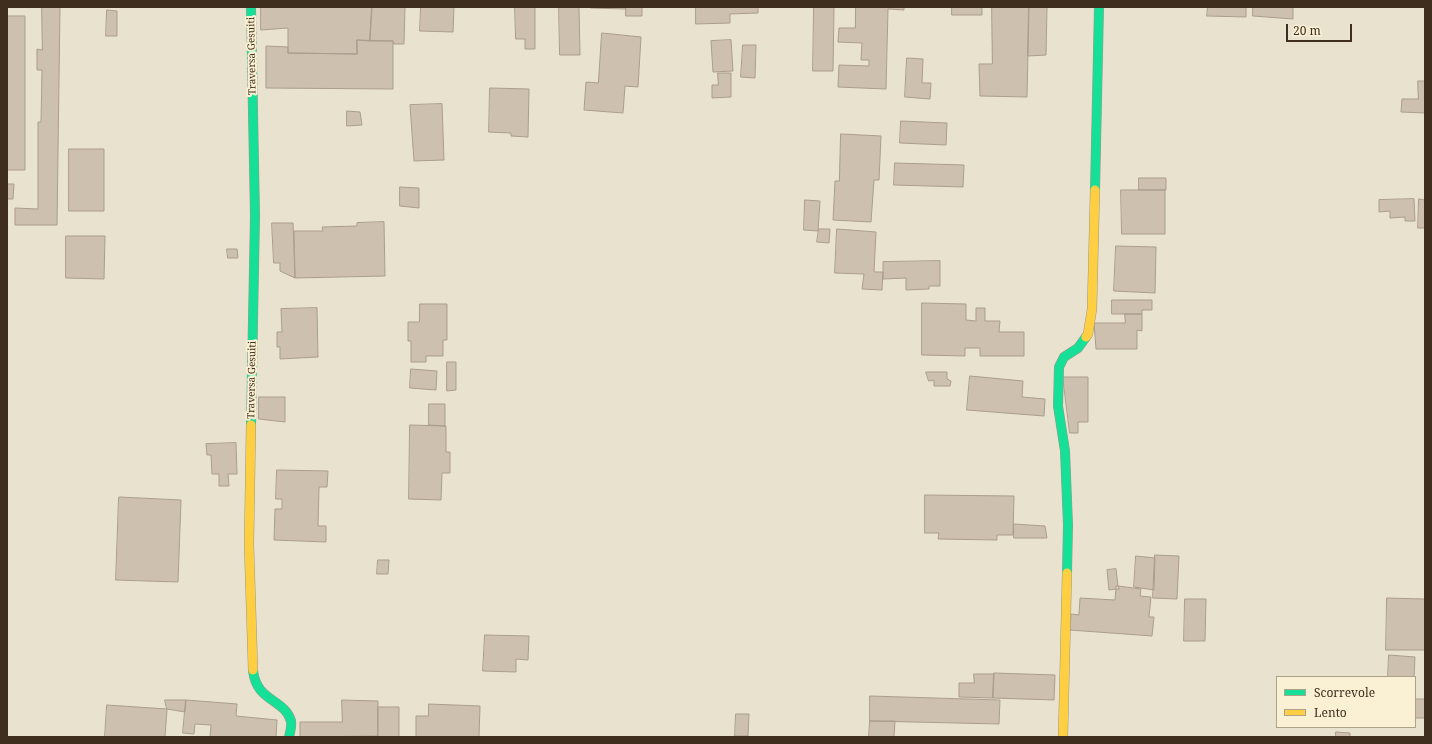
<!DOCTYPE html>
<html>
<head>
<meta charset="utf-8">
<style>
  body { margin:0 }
  #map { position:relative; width:1432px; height:744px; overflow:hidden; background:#e9e2ce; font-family:"Noto Serif",serif }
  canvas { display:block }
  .frame { position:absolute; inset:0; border:8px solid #3f2e1d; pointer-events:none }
  .legend { position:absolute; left:1276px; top:676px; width:140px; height:52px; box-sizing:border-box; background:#faf0d4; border:1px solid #afa28b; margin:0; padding:5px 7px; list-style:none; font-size:12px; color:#3f2e1d }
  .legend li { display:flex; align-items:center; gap:8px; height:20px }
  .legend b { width:20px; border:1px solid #afa28b }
  .scale { position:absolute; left:1286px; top:24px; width:66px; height:18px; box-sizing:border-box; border:2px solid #3f2e1d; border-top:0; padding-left:5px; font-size:12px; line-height:14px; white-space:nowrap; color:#3f2e1d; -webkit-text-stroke:3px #faf0d4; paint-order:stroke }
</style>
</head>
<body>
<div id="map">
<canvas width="1432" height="744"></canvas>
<div class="frame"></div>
<ul class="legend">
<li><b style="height:5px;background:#16e098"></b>Scorrevole</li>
<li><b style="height:5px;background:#ffcf43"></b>Lento</li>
</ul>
<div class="scale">20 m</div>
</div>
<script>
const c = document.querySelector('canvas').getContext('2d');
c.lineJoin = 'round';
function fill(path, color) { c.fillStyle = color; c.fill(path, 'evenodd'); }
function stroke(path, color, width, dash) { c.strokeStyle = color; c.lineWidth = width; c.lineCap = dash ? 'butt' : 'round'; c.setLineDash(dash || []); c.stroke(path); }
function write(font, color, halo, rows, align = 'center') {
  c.font = font + ' "Noto Serif",serif'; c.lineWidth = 4; c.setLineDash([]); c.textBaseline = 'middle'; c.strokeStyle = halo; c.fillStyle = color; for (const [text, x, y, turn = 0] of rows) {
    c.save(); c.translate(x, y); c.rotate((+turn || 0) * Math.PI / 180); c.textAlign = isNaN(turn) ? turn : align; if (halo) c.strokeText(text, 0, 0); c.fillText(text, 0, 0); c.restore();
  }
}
const building = new Path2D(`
  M42,7H60L57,225H15V208L38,209V122H41L42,70H37V49L42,50Z
  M261,7H372L370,41L357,40V54L288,53V28L261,30Z
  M372,7H405L404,44H394L393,41H370Z
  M421,7H454L453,32L420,31Z
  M515,7H535V49H525V39H516Z
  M559,7H579L580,55H560Z
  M591,7H626V9L591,8Z
  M626,7H642V16H626Z
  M696,7H758V13L730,14V23L696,24Z
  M814,7H834L833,71H813Z
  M856,7H904V10L888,9L886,89L838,87L839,65L869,66V60H861L862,43L838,42L839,28H855Z
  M952,7H982V15H952Z
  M992,7H1029L1027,97L980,96L979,64H992Z
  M1029,7H1047L1046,55L1028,56Z
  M1208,7H1246V17L1207,16Z
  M1253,7H1293V19L1253,16Z
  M107,10L117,11V36H106Z
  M7,16H25V170H7Z
  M602,33L641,37L638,87L625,86L623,113L584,110L586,82L598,83Z
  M357,40L393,41V89L266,88V46L288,47V53L357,54Z
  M731,40L733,71L713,72L711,41Z
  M743,45H756L755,78L741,77Z
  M907,58L923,59L922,83H931L930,99L905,97Z
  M718,73H731V97L712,98V85H718Z
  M1418,81H1425V113L1401,112L1402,99H1418Z
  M490,88L529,89L528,137L511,136V133L489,132Z
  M442,104L444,160L414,161L410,105Z
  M347,111L360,112L362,125L347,126Z
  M901,121L947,123L946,145L900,143Z
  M841,134L881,136L879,180H874L871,222L833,220L835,181H839Z
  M69,149H104V211H69Z
  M895,163L964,165L963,187L894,185Z
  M1139,178H1166V190H1139Z
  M7,184H14L13,199H7Z
  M400,187L419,188V208L400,206Z
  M1121,190H1165V234H1122Z
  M1414,199L1415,221H1405V217L1390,218V211L1379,212V200Z
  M1419,199L1425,200V228H1418Z
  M805,200L820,201L818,231L804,230Z
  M384,222L385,276L295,278L294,231H323L322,227L357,226V223Z
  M272,223H293L295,278L280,271V263H274Z
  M819,229H830L829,243L817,242Z
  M837,229L876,232L874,272H883L882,290L862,289L864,274L835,273Z
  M66,236H105L104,279L66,278Z
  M1116,246L1156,247L1155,293L1114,291Z
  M227,249H237L238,258H228Z
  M940,261V286H929V289L906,290V278L883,279V262Z
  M1112,300H1152V310H1142V314H1112Z
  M922,303L966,304V320L976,321V308H985V321H1000L999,332H1024V356H980V348H965V356L922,355Z
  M420,304H447V340H443V356H426V362H411V341H408V322H419Z
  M317,308L318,357L280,359V347H277V332H282L281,309Z
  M1125,314H1142V331L1137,330V349H1096L1094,323H1125Z
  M447,362H456V390L447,391Z
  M411,369L437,371L436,390L410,388Z
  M926,372H947V379L951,381L950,386H934V380L929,381Z
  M970,376L1023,381L1022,397L1045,399L1044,416L967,410Z
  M1063,377H1088V422H1078V433H1070Z
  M259,397H285V422L259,419Z
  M429,404H445V426L429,425Z
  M410,425L446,426V452H450V473H442L441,500L409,499Z
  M236,443L237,474H228L229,486H219V474H212L211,455H207L206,444Z
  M277,470L328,471L327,487H319L318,526H326V542L274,540L275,509H282V499H276Z
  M925,495L1014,496L1013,535H997V540L938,539L939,533H925Z
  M119,497L181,500L178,582L116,580Z
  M1014,524L1045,526L1047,538H1014Z
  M1155,555L1179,556L1177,599L1153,598Z
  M1136,556L1155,558L1154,590L1134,587Z
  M378,560H389L388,574H377Z
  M1116,569L1118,586H1116V589L1109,590L1107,570Z
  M1118,586L1141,589L1140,596L1151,597L1149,617H1154L1152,636L1070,630L1071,614L1079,615L1080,598L1115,600L1116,589H1119Z
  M1387,598L1425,599V650H1386Z
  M1185,599H1206L1205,641H1184Z
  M485,635L529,636L528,660L516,659V672L483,671Z
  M1389,655L1415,657L1414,677H1388Z
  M994,673L1055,675L1054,700L993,698Z
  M974,674H994L993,698L959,697V683H974Z
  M870,696L1000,700L999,724L870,721Z
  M1415,699H1425V718H1415Z
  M165,700H186L185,712L167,709Z
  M186,700L237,704L236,716L277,720L276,737H210L211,725L195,724L194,734L183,733Z
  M342,700L378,701V736L300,737V722H342Z
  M429,704L480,706L479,737H416V716H428Z
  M107,705L167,709L165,737H105Z
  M378,707H399V737H378Z
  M736,714H749L748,736H735Z
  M870,721H895L894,737H869Z
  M1336,732L1350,733V737H1336Z`);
fill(building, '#cec0ae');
stroke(building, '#aa9d8d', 1);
const fast = new Path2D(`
  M251,7L255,216L251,425
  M1095,190L1099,7
  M1067,573L1068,525L1065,451L1058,406L1059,367L1064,357L1078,348L1086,337
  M253,670C256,702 284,698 291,721C292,726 290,733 289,737`);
const slow = new Path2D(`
  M1086,337L1088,334L1092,309L1095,190
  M251,425L249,544L253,670
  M1063,737L1067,573`);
stroke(fast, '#9e9687', 10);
stroke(slow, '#9e9687', 10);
stroke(fast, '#16e098', 9);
stroke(slow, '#ffcf43', 9);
write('10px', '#3f2e1d', '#faf0d4', [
  ["Traversa Gesuiti",252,56,-91],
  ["Traversa Gesuiti",252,380,-89]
]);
</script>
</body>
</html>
